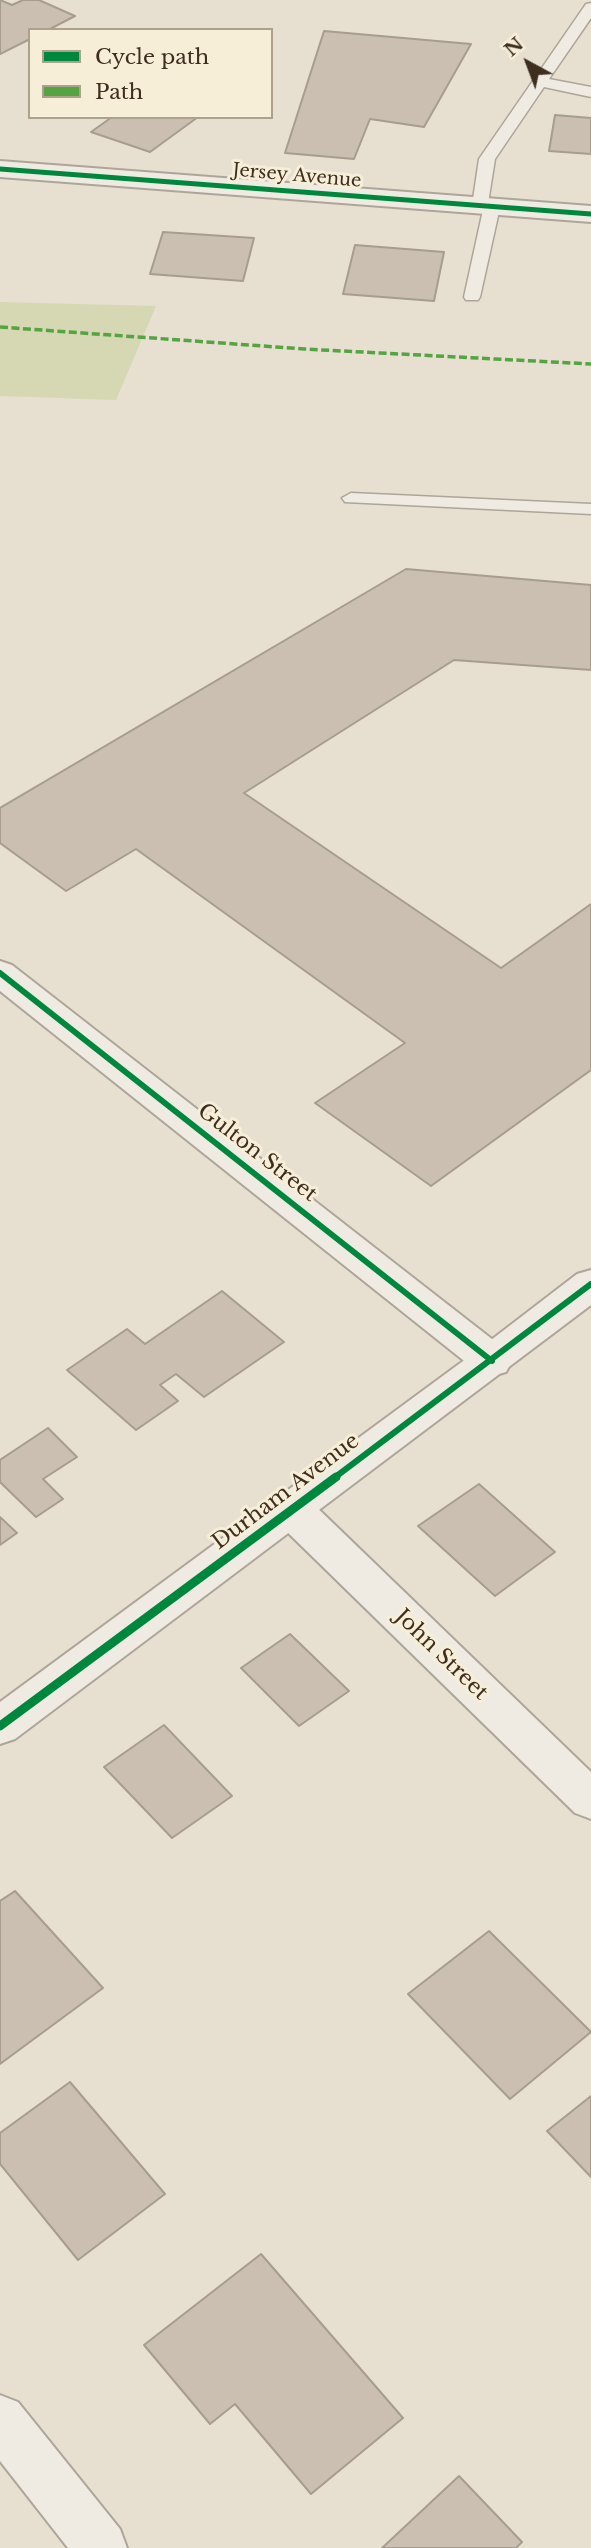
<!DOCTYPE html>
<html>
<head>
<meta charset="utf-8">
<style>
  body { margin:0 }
  #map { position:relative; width:591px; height:2548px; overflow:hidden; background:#e7e0d1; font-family:"Libre Baskerville",serif }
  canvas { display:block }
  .legend { position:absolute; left:28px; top:28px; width:245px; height:91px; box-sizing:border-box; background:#f7eed8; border:2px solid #ada18e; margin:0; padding:9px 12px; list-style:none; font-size:21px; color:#3d2e20 }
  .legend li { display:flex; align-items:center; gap:14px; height:35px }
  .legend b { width:35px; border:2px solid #ada18e }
  .north { position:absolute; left:493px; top:28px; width:70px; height:70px; -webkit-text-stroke:5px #f7eed8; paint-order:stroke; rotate:319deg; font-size:19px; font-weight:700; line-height:28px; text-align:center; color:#3d2e20 }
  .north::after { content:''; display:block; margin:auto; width:24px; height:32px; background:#3d2e20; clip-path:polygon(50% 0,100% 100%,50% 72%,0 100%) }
</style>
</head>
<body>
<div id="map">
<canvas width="591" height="2548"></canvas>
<ul class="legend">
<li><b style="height:9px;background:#00873e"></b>Cycle path</li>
<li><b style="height:9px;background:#54a441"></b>Path</li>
</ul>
<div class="north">N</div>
</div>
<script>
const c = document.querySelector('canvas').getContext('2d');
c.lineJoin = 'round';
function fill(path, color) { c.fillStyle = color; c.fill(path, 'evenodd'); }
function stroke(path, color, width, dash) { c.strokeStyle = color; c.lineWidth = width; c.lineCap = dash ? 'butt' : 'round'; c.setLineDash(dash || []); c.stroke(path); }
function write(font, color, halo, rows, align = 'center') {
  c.font = font + ' "Libre Baskerville",serif'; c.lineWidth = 6; c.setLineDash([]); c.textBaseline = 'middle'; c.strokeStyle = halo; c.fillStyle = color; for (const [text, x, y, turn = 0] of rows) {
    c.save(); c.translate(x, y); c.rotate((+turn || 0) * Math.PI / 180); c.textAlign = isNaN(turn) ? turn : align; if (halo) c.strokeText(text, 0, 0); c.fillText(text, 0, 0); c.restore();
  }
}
fill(new Path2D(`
  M0,302L156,306L116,400L0,396Z`), '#d6d7b3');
const building = new Path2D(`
  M0,0L12,5L23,0H39L75,16L48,30H30V39L0,54Z
  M324,31L471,44L424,127L370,119L354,159L285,153Z
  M555,115L591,118V154L549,151Z
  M112,117H198L150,152L91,132Z
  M163,232L254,238L243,281L150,274Z
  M355,245L444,252L434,301L343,294Z
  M406,569L591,585V670L454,660L244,793L501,968L591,904V1070L431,1186L315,1103L405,1043L136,849L66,891L0,843V808Z
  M222,1291L284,1342L204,1397L176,1374L160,1385L178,1401L136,1430L67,1370L127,1329L145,1344Z
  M48,1428L77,1457L43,1479L63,1499L36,1517L0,1482V1460Z
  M479,1484L555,1552L495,1596L418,1526Z
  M0,1517L17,1533L0,1545Z
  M290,1634L349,1691L299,1726L241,1668Z
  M164,1725L232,1796L172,1838L104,1767Z
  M15,1891L103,1988L0,2064V1901Z
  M489,1931L591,2032L510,2099L408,1994Z
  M70,2082L165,2194L78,2260L0,2164V2133Z
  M591,2096V2177L547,2131Z
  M261,2254L403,2418L311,2494L235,2404L210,2424L144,2345Z
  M459,2476L522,2542L516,2548H382Z`);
fill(building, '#cbbfb2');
stroke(building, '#a89c90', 2);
const service = new Path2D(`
  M591,3V18L549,79L591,87V97L544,87L495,159L488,203L498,204L500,207L480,297L478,300H466L464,297L483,210L474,209L472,206L479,159L586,4Z
  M351,493L591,504V514L345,502L342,498Z`);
const minor = new Path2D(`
  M0,161L591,206V222L0,177Z
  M0,961L12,965L506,1350L512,1361L506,1372L492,1376L478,1372L0,991Z
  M292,1494L307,1498L591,1772V1819L575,1813L277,1522L271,1510L277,1498Z
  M0,2395L18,2402L120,2529L127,2548H68L0,2461Z`);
const tertiary = new Path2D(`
  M591,1270V1305L15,1739L0,1744V1702L478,1350L577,1274Z`);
stroke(service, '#ada599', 3);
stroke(minor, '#ada599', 4);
stroke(tertiary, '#ada599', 4);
fill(service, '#efebe3');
fill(minor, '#efebe3');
fill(tertiary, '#efebe3');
stroke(new Path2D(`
  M0,327L304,349L591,364`), '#54a441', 3.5, [8, 3.5]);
stroke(new Path2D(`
  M0,169L591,214`), '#00873e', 5);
stroke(new Path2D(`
  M0,973L492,1361
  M334,1478L591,1284`), '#00873e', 6);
stroke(new Path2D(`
  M0,1726L336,1477`), '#00873e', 9);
write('18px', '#3d2e20', '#f7eed8', [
  ["Jersey Avenue",297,176,5]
]);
write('21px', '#3d2e20', '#f7eed8', [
  ["Gulton Street",257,1153,38],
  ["Durham Avenue",286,1492,-37],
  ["John Street",441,1655,44]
]);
</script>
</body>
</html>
